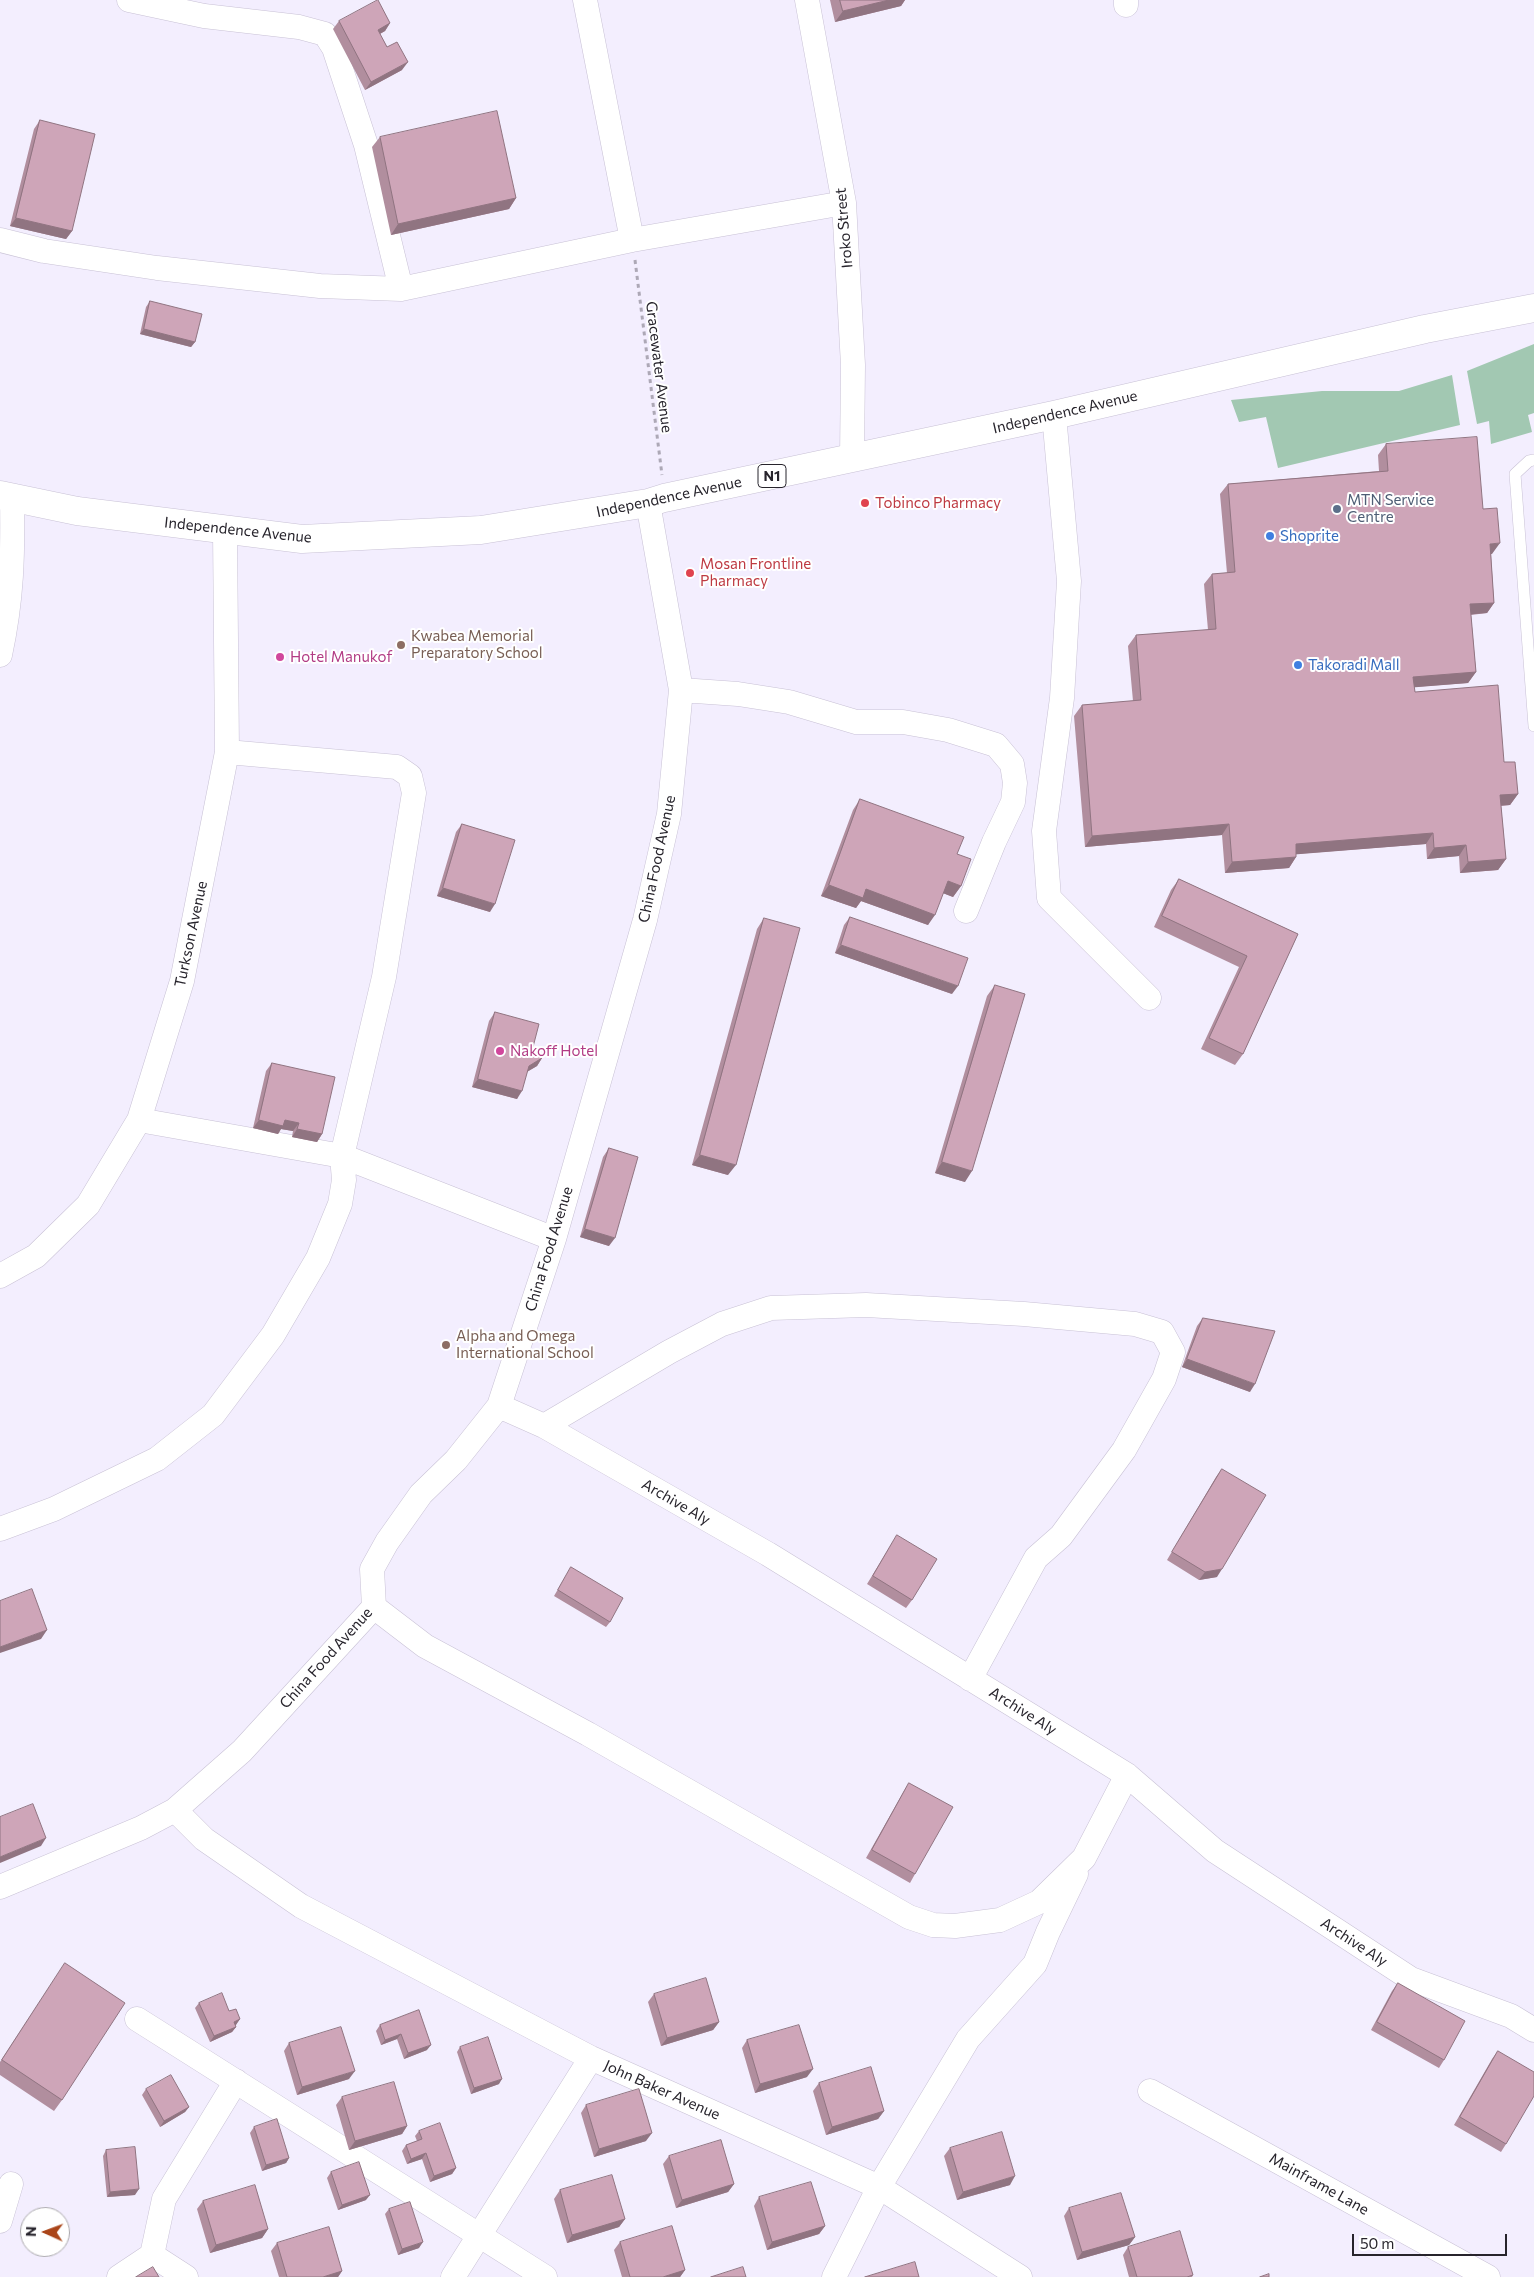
<!DOCTYPE html>
<html>
<head>
<meta charset="utf-8">
<style>
  body { margin:0 }
  #map { position:relative; width:1534px; height:2277px; overflow:hidden; background:#f3eefe; font-family:Commissioner,sans-serif }
  canvas { display:block }
  .north { position:absolute; left:20px; top:2207px; width:50px; height:50px; box-sizing:border-box; background:#fff; border:1px solid #a9a7ab; border-radius:50%; rotate:272deg; font-size:14px; font-weight:700; line-height:20px; text-align:center; color:#27242c }
  .north::after { content:''; display:block; margin:auto; width:18px; height:22px; background:#aa4519; clip-path:polygon(50% 0,100% 100%,50% 72%,0 100%) }
  .scale { position:absolute; left:1352px; top:2234px; width:155px; height:22px; box-sizing:border-box; border:2px solid #27242c; border-top:0; padding-left:6px; font-size:15px; line-height:18px; white-space:nowrap; color:#27242c; -webkit-text-stroke:4px #fff; paint-order:stroke }
</style>
</head>
<body>
<div id="map">
<canvas width="1534" height="2277"></canvas>
<div class="north">N</div>
<div class="scale">50 m</div>
</div>
<script>
const c = document.querySelector('canvas').getContext('2d');
c.lineJoin = 'round';
function fill(path, color) { c.fillStyle = color; c.fill(path, 'evenodd'); }
function stroke(path, color, width, dash) { c.strokeStyle = color; c.lineWidth = width; c.lineCap = dash ? 'butt' : 'round'; c.setLineDash(dash || []); c.stroke(path); }
function write(font, color, halo, rows, align = 'center') {
  c.font = font + ' Commissioner,sans-serif'; c.lineWidth = 4; c.setLineDash([]); c.textBaseline = 'middle'; c.strokeStyle = halo; c.fillStyle = color; for (const [text, x, y, turn = 0] of rows) {
    c.save(); c.translate(x, y); c.rotate((+turn || 0) * Math.PI / 180); c.textAlign = isNaN(turn) ? turn : align; if (halo) c.strokeText(text, 0, 0); c.fillText(text, 0, 0); c.restore();
  }
}
fill(new Path2D(`
  M1534,344V413L1528,415L1532,432L1491,444L1489,421L1477,424L1467,371Z
  M1452,375L1460,425L1278,468L1266,417L1239,422L1231,400L1322,391H1399Z`), '#a2c8b2');
const service = new Path2D(`
  M1534,460L1529,461L1515,474L1534,726`);
const minor = new Path2D(`
  M129,0L204,16L299,27L325,34L334,48L366,145L401,289
  M585,0L632,240
  M807,0L844,203L853,365L852,459
  M1126,5V0
  M0,240L44,251L157,268L320,286L401,289L632,240L844,203
  M1054,415L1069,581L1062,698L1044,831L1049,898L1149,998
  M0,655C12,599 13,555 12,498
  M681,690L738,694L789,702L856,722H903L948,730L996,745L1012,764L1015,783L1013,802L994,842L966,911
  M139,1120L342,1156L554,1239
  M0,1276L36,1256L88,1205L139,1120L182,981L227,752L225,530
  M499,1406L544,1426L768,1554L1127,1775L1215,1851L1411,1979L1511,2016L1534,2030
  M544,1426L669,1352L722,1324L771,1308L866,1305L1024,1314L1135,1324L1162,1332L1173,1352L1164,1379L1124,1450L1061,1536L1036,1558L970,1679
  M0,1529L54,1509L157,1459L213,1415L273,1335L318,1258L340,1204L344,1180L342,1156L384,977L414,793L410,776L397,767L227,752
  M374,1607L425,1646L588,1734L909,1917L933,1925L955,1926L1000,1920L1039,1902L1084,1858L1127,1775
  M175,1810L204,1839L301,1906L591,2058L879,2187L1020,2277
  M0,1887L141,1828L175,1810L242,1751L374,1607L372,1569L387,1542L421,1494L456,1460L499,1406L554,1239L645,920L669,814L681,690L648,503
  M137,2019L545,2277
  M1150,2091L1488,2277
  M0,2221L11,2184
  M152,2255L186,2277
  M119,2277L152,2255L164,2199L236,2081
  M453,2277L591,2058
  M834,2277L879,2187L968,2039L1035,1964L1048,1932L1076,1874`);
const trunk = new Path2D(`
  M0,495L77,511L302,539L481,530L648,503L664,498L1054,415L1425,329L1534,308`);
stroke(service, '#c8c1d5', 12);
stroke(minor, '#c8c1d5', 25);
stroke(trunk, '#c8c1d5', 29);
stroke(new Path2D(`
  M635,260L662,475`), '#ada8b6', 3, [4, 4]);
stroke(service, '#fff', 11);
stroke(minor, '#fff', 24);
stroke(trunk, '#fff', 28);
fill(new Path2D(`
  M830,0H905L901,6L835,22Z
  M339,21L390,23L385,31L380,34L387,47L402,70L365,90L333,29Z
  M40,120L72,231L66,239L10,226L34,129Z
  M380,137L516,198L509,209L391,235L372,147Z
  M150,301L195,342L191,347L140,334L146,307Z
  M1386,444L1483,509L1492,554H1491L1494,603L1487,613L1471,615L1476,672L1468,683L1414,687L1415,692L1504,762L1518,794L1510,805L1501,806L1506,859L1498,870L1460,873L1459,856L1427,859L1426,844L1296,854V857L1289,868L1225,873L1222,835L1085,847L1074,716L1082,705L1133,701L1128,646L1136,635L1208,630L1204,584L1212,574L1227,573L1220,494L1228,484L1379,471L1378,455Z
  M860,799L957,854L961,886L953,897L943,893L928,925L861,901L856,908L821,896L853,810Z
  M462,824L490,912L437,896L456,832Z
  M1179,879L1298,934L1243,1054L1235,1065L1201,1049L1239,967L1154,927L1171,890Z
  M850,917L952,994L835,953L844,925Z
  M764,918L728,1175L692,1165L757,929Z
  M995,985L965,1182L935,1173L987,996Z
  M495,1012L533,1047L542,1058L537,1066L527,1072L517,1099L472,1087L489,1021Z
  M272,1063L322,1134L317,1142L292,1137L293,1131L281,1129L278,1134L253,1128L266,1071Z
  M609,1148V1246L580,1237L603,1157Z
  M1203,1318L1250,1392L1182,1367L1197,1326Z
  M1222,1469L1217,1577L1199,1580L1167,1560L1216,1477Z
  M897,1535L912,1600L906,1608L867,1584Z
  M571,1567L610,1622L606,1627L554,1596Z
  M909,1783L915,1874L910,1883L866,1858L904,1791Z
  M65,1963L62,2100L54,2111L0,2075V2062Z
  M1398,1983L1444,2060L1439,2068L1371,2030L1392,1991Z
  M654,1994L719,2022L713,2030L661,2046L648,2002Z
  M199,2003L229,2011L240,2019L235,2025L236,2027L232,2032L210,2042L195,2008Z
  M419,2010L427,2050L404,2059L397,2039L381,2045L376,2031L380,2025Z
  M747,2040L807,2077L755,2093L742,2048Z
  M289,2043L349,2079L297,2095L284,2051Z
  M460,2047L499,2084L471,2094L457,2052Z
  M1498,2051L1506,2144L1501,2152L1454,2125L1492,2059Z
  M819,2083L884,2111L878,2119L826,2135L813,2091Z
  M146,2089L189,2107L185,2112L160,2127L142,2095Z
  M342,2097L407,2126L402,2134L349,2150L336,2105Z
  M586,2105L646,2141L594,2157L581,2113Z
  M254,2127L289,2158L286,2163L262,2171L250,2133Z
  M419,2131L456,2168L452,2174L430,2182L422,2159L407,2164L402,2151L406,2145L417,2141L415,2136Z
  M950,2148L1010,2185L957,2200L944,2156Z
  M106,2150L135,2195L107,2197L103,2156Z
  M669,2156L734,2184L728,2192L676,2208L663,2164Z
  M331,2172L366,2200L338,2210L327,2178Z
  M560,2190L625,2219L619,2227L567,2243L554,2199Z
  M759,2197L825,2226L819,2234L767,2250L754,2206Z
  M203,2201L268,2229L262,2238L210,2253L197,2209Z
  M1069,2208L1135,2237L1129,2245L1077,2260L1064,2216Z
  M389,2209L419,2248L398,2255L385,2214Z
  M620,2242L685,2270L680,2277H622L614,2250Z
  M277,2243L342,2271L338,2277H279L271,2251Z
  M1128,2247L1193,2275L1192,2277H1129L1123,2255Z`), '#b18e9e');
fill(new Path2D(`
  M889,0H905L901,6L835,22L843,11Z
  M390,23L385,31L372,38L378,30Z
  M408,62L402,70L365,90L371,82Z
  M516,198L509,209L391,235L398,224Z
  M16,218L72,231L66,239L10,226Z
  M144,329L195,342L191,347L140,334Z
  M1500,543L1492,554L1482,555L1490,544Z
  M1494,603L1487,613L1463,615L1470,604Z
  M1476,672L1468,683L1406,688L1413,677Z
  M1518,794L1510,805L1493,806L1500,795Z
  M1229,824L1222,835L1085,847L1092,836Z
  M1433,833L1426,844L1288,855L1296,844Z
  M1466,845L1459,856L1427,859L1434,848Z
  M1296,857L1289,868L1225,873L1232,862Z
  M1506,859L1498,870L1460,873L1468,862Z
  M948,881L961,886L953,897L940,892Z
  M829,885L866,889L935,915L928,925L861,901L856,908L821,896Z
  M443,888L495,904L490,912L437,896Z
  M841,945L958,986L952,994L835,953Z
  M542,1058L537,1066L523,1074L529,1066Z
  M478,1079L522,1091L517,1099L472,1087Z
  M259,1120H285L299,1123L293,1131L281,1129L278,1134L253,1128Z
  M297,1129L322,1134L317,1142L292,1137Z
  M700,1155L736,1165L728,1175L692,1165Z
  M942,1162L972,1171L965,1182L935,1173Z
  M585,1229L615,1238L609,1246L580,1237Z
  M1187,1359L1255,1384L1250,1392L1182,1367Z
  M1222,1569L1217,1577L1199,1580L1205,1572Z
  M47,1630L41,1639L0,1653V1647Z
  M46,1838L41,1846L0,1863V1857Z
  M240,2019L236,2025L230,2028L234,2022Z
  M719,2022L713,2030L661,2046L667,2038Z
  M236,2027L232,2032L210,2042L214,2036Z
  M401,2034L397,2039L381,2045L385,2040Z
  M431,2045L427,2050L404,2059L408,2053Z
  M813,2069L807,2077L755,2093L760,2084Z
  M355,2071L349,2079L297,2095L302,2087Z
  M502,2079L499,2084L471,2094L474,2088Z
  M189,2107L185,2112L160,2127L164,2121Z
  M884,2111L878,2119L826,2135L832,2127Z
  M407,2126L402,2134L349,2150L355,2141Z
  M652,2133L646,2141L594,2157L599,2149Z
  M426,2153L422,2159L407,2164L411,2159Z
  M289,2158L286,2163L262,2171L266,2165Z
  M456,2168L452,2174L430,2182L434,2176Z
  M1015,2176L1010,2185L957,2200L963,2192Z
  M734,2184L728,2192L676,2208L682,2200Z
  M139,2189L135,2195L107,2197L110,2192Z
  M370,2195L366,2200L338,2210L342,2205Z
  M625,2219L619,2227L567,2243L572,2235Z
  M825,2226L819,2234L767,2250L772,2242Z
  M268,2229L262,2238L210,2253L216,2245Z
  M1135,2237L1129,2245L1077,2260L1082,2252Z
  M423,2242L419,2248L398,2255L402,2249Z
  M685,2270L680,2277H663Z
  M342,2271L338,2277H323Z`), '#907481');
const building = new Path2D(`
  M378,0L390,23L378,30L387,47L397,42L408,62L371,82L339,21Z
  M840,0H889L843,11Z
  M497,111L516,198L398,224L380,137Z
  M40,120L95,134L72,231L16,218Z
  M150,301L202,314L195,342L144,329Z
  M1477,437L1483,509L1497,508L1500,543L1490,544L1494,603L1470,604L1476,672L1413,677L1415,692L1498,685L1504,762H1515L1518,794L1500,795L1506,859L1468,862L1466,845L1434,848L1433,833L1296,844V857L1232,862L1229,824L1092,836L1082,705L1141,700L1136,635L1216,629L1212,574L1235,572L1228,484L1388,471L1386,444Z
  M860,799L964,837L957,854L971,859L961,886L948,881L935,915L866,889L863,898L829,885Z
  M462,824L515,840L495,904L443,888Z
  M1179,879L1298,934L1243,1054L1209,1038L1247,956L1162,916Z
  M850,917L968,958L958,986L841,945Z
  M764,918L800,928L736,1165L700,1155Z
  M995,985L1025,994L972,1171L942,1162Z
  M495,1012L539,1024L533,1047L542,1058L529,1066L522,1091L478,1079Z
  M272,1063L335,1077L322,1134L297,1129L299,1123L285,1120L283,1126L259,1120Z
  M609,1148L638,1157L615,1238L585,1229Z
  M1203,1318L1275,1331L1255,1384L1187,1359Z
  M1222,1469L1266,1495L1222,1569L1205,1572L1172,1552Z
  M897,1535L937,1559L912,1600L873,1576Z
  M571,1567L623,1598L610,1622L558,1590Z
  M32,1589L47,1630L0,1647V1601Z
  M909,1783L953,1807L915,1874L872,1850Z
  M33,1804L46,1838L0,1857V1817Z
  M65,1963L125,2003L62,2100L2,2060Z
  M706,1978L719,2022L667,2038L654,1994Z
  M1398,1983L1465,2021L1444,2060L1377,2022Z
  M222,1993L229,2011L236,2009L240,2019L234,2022L236,2027L214,2036L199,2003Z
  M419,2010L431,2045L408,2053L401,2034L385,2040L380,2025Z
  M799,2025L813,2069L760,2084L747,2040Z
  M341,2027L355,2071L302,2087L289,2043Z
  M488,2037L502,2079L474,2088L460,2047Z
  M1498,2051L1534,2072V2096L1506,2144L1460,2117Z
  M871,2067L884,2111L832,2127L819,2083Z
  M171,2075L189,2107L164,2121L146,2089Z
  M394,2082L407,2126L355,2141L342,2097Z
  M639,2089L652,2133L599,2149L586,2105Z
  M277,2119L289,2158L266,2165L254,2127Z
  M440,2123L456,2168L434,2176L426,2153L411,2159L406,2145L422,2139L419,2131Z
  M1002,2132L1015,2176L963,2192L950,2148Z
  M721,2140L734,2184L682,2200L669,2156Z
  M135,2147L139,2189L110,2192L106,2150Z
  M359,2162L370,2195L342,2205L331,2172Z
  M612,2175L625,2219L572,2235L560,2190Z
  M811,2182L825,2226L772,2242L759,2197Z
  M255,2185L268,2229L216,2245L203,2201Z
  M1121,2193L1135,2237L1082,2252L1069,2208Z
  M410,2202L423,2242L402,2249L389,2209Z
  M672,2226L685,2270L663,2277H630L620,2242Z
  M329,2227L342,2271L323,2277H287L277,2243Z
  M1180,2231L1193,2275L1187,2277H1137L1128,2247Z
  M915,2262L919,2277H865Z
  M153,2267L159,2277H136Z
  M743,2267L746,2277H711Z
  M1269,2274V2277H1260Z`);
fill(building, '#cea5b8');
stroke(building, '#907481', 1);
for (const [x, y, r, color] of [
  [865,503,5,"#e0444e"],
  [1337,509,5,"#5c6f8a"],
  [1270,536,5,"#3f7fe0"],
  [690,573,5,"#e0444e"],
  [401,645,5,"#8d6e63"],
  [280,657,5,"#d1479c"],
  [1298,665,5,"#3f7fe0"],
  [500,1051,5,"#d1479c"],
  [446,1345,5,"#8d6e63"]
]) { const dot = new Path2D(); dot.arc(x, y, r, 0, 2 * Math.PI); c.fillStyle = color; c.fill(dot); stroke(dot, '#fff', 2); }
for (const [x, y, w] of [
  [772,476,28]
]) { const box = new Path2D(); box.roundRect(x - w / 2, y - 11.5, w, 23, 4); c.fillStyle = '#fff'; c.fill(box); stroke(box, '#27242c', 1); }
write('bold 14px', '#27242c', null, [
  ["N1",772,476]
]);
write('15px', '#27242c', '#fff', [
  ["Iroko Street",844,228,-95],
  ["Gracewater Avenue",659,367,83],
  ["Independence Avenue",1065,412,-13],
  ["Independence Avenue",669,497,-12],
  ["Independence Avenue",238,530,6],
  ["China Food Avenue",657,859,-78],
  ["Turkson Avenue",191,934,-78],
  ["China Food Avenue",549,1249,-73],
  ["Archive Aly",676,1502,30],
  ["China Food Avenue",326,1658,-48],
  ["Archive Aly",1023,1711,32],
  ["Archive Aly",1354,1942,33],
  ["John Baker Avenue",662,2090,24],
  ["Mainframe Lane",1319,2184,29]
]);
write('15px', '#4e5e75', '#fff', [
  ["MTN Service",1347,500],
  ["Centre",1347,517]
], 'left');
write('15px', '#be3a42', '#fff', [
  ["Tobinco Pharmacy",875,503],
  ["Mosan Frontline",700,564],
  ["Pharmacy",700,581]
], 'left');
write('15px', '#366cbe', '#fff', [
  ["Shoprite",1280,536],
  ["Takoradi Mall",1308,665]
], 'left');
write('15px', '#785e54', '#fff', [
  ["Kwabea Memorial",411,636],
  ["Preparatory School",411,653],
  ["Alpha and Omega",456,1336],
  ["International School",456,1353]
], 'left');
write('15px', '#b23c85', '#fff', [
  ["Hotel Manukof",290,657],
  ["Nakoff Hotel",510,1051]
], 'left');
</script>
</body>
</html>
